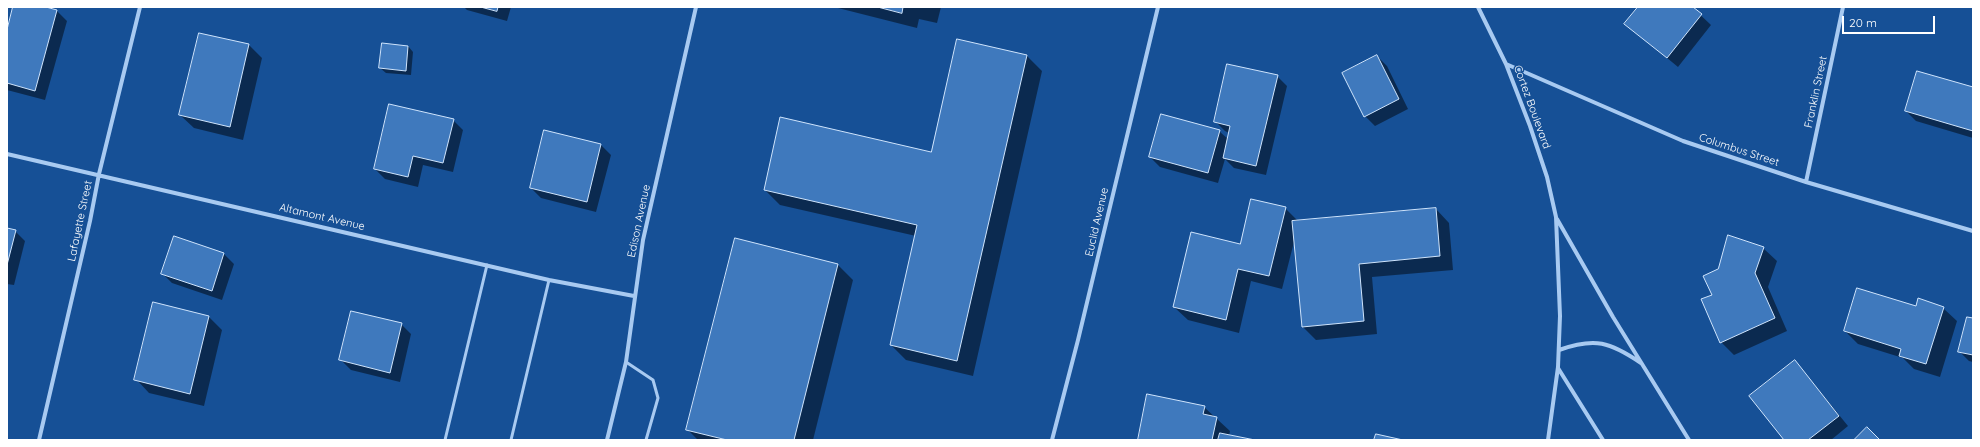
<!DOCTYPE html>
<html>
<head>
<meta charset="utf-8">
<style>
  body { margin:0 }
  #map { position:relative; width:1980px; height:447px; overflow:hidden; background:#165096; font-family:Quicksand,sans-serif }
  canvas { display:block }
  .frame { position:absolute; inset:0; border:8px solid #fff; pointer-events:none }
  .scale { position:absolute; left:1842px; top:16px; width:93px; height:18px; box-sizing:border-box; border:2px solid #fff; border-top:0; padding-left:5px; font-size:12px; line-height:14px; white-space:nowrap; color:#fff; -webkit-text-stroke:3px #165096; paint-order:stroke }
</style>
</head>
<body>
<div id="map">
<canvas width="1980" height="447"></canvas>
<div class="frame"></div>
<div class="scale">20 m</div>
</div>
<script>
const c = document.querySelector('canvas').getContext('2d');
c.lineJoin = 'round';
function fill(path, color) { c.fillStyle = color; c.fill(path, 'evenodd'); }
function stroke(path, color, width, dash) { c.strokeStyle = color; c.lineWidth = width; c.lineCap = dash ? 'butt' : 'round'; c.setLineDash(dash || []); c.stroke(path); }
function write(font, color, halo, rows, align = 'center') {
  c.font = font + ' Quicksand,sans-serif'; c.lineWidth = 3; c.setLineDash([]); c.textBaseline = 'middle'; c.strokeStyle = halo; c.fillStyle = color; for (const [text, x, y, turn = 0] of rows) {
    c.save(); c.translate(x, y); c.rotate((+turn || 0) * Math.PI / 180); c.textAlign = isNaN(turn) ? turn : align; if (halo) c.strokeText(text, 0, 0); c.fillText(text, 0, 0); c.restore();
  }
}
fill(new Path2D(`
  M14,7H42L57,11L67,21L45,100L7,90V34Z
  M464,7H511L507,21L467,10Z
  M834,7H941L937,23L919,19L917,28Z
  M1639,7H1692L1711,25L1678,67L1626,24Z
  M200,34L249,45L262,58L243,140L194,128L180,115Z
  M958,40L1027,56L1042,71L973,376L906,360L891,345L916,236L780,205L765,190L932,153Z
  M408,46L413,52L411,75L386,73L380,68Z
  M1377,56L1387,66L1408,109L1375,126L1365,116Z
  M1277,76L1287,86L1266,175L1234,168L1225,159L1218,183L1160,167L1150,157L1219,131L1228,139L1229,133L1225,131L1215,121Z
  M1973,88V138L1916,121L1906,111Z
  M453,120L463,130L453,172L423,165L418,187L385,179L375,169Z
  M601,145L611,155L596,212L541,198L531,188Z
  M1285,208L1298,221L1436,209L1449,223L1453,270L1372,277L1377,334L1316,340L1302,326L1295,238L1282,289L1251,281L1239,333L1188,320L1174,307L1241,245Z
  M7,229L15,231L25,241L14,285L7,284Z
  M174,237L224,254L234,264L222,300L172,283L162,273Z
  M1763,248L1777,261L1768,287L1787,331L1734,355L1721,342L1713,295Z
  M838,265L853,280L813,440H698L688,430Z
  M1916,308H1943L1957,321L1940,377L1914,369L1903,358L1858,344L1845,331Z
  M209,317L222,330L204,406L149,393L136,379Z
  M1973,319V362L1969,361L1959,351Z
  M401,324L411,334L400,382L351,370L341,360Z
  M1795,361L1848,426L1831,440H1785Z
  M1204,407L1230,431L1229,436L1250,440H1139Z`), '#0007');
const building = new Path2D(`
  M13,7H46L57,10L35,91L7,83V30Z
  M481,7H498L497,11Z
  M878,7H903L902,13Z
  M1638,7H1693L1702,14L1667,58L1624,24Z
  M199,33L249,44L230,127L179,115Z
  M957,39L1027,55L957,361L890,345L917,225L764,190L780,117L931,152Z
  M382,43L408,46L406,71L379,68Z
  M1377,55L1399,99L1364,117L1342,73Z
  M1227,64L1278,75L1256,166L1223,158L1230,126L1214,122Z
  M1917,71L1973,87V131L1905,111Z
  M389,104L454,119L443,163L413,156L408,177L374,169Z
  M1161,114L1220,130L1208,173L1149,157Z
  M544,130L601,144L587,202L530,188Z
  M1251,199L1286,207L1269,276L1238,269L1226,320L1173,307L1191,232L1240,244Z
  M1436,208L1440,256L1359,264L1364,321L1302,327L1292,221Z
  M7,228L16,230L7,265Z
  M1728,235L1764,247L1755,273L1775,318L1720,343L1701,299L1712,295L1703,276L1718,269Z
  M174,236L224,253L212,291L161,274Z
  M735,238L838,264L794,440H727L686,430Z
  M1857,288L1916,306L1918,298L1944,307L1926,364L1899,356L1901,349L1844,331Z
  M153,302L209,316L190,394L134,380Z
  M351,311L402,323L390,373L339,360Z
  M1967,317L1973,318V355L1958,352Z
  M1795,360L1839,416L1808,440H1784L1749,396Z
  M1147,394L1205,406L1203,414L1217,417L1212,440H1138Z
  M1867,427L1880,440H1854Z
  M1220,433L1255,440H1218Z
  M1376,434L1403,440H1374Z`);
fill(building, '#3f79bd');
stroke(building, '#cfe4fc', 1);
stroke(new Path2D(`
  M626,362L653,380L658,398L646,440
  M445,440L487,265
  M511,440L549,280`), '#a8caf1', 3);
stroke(new Path2D(`
  M1478,7L1506,64L1530,126L1547,177L1556,217L1560,316L1558,367L1548,440
  M1506,64L1683,141L1806,182L1973,231
  M7,154L549,280L634,296
  M1806,182L1843,7
  M1557,219L1613,317L1689,440
  M1559,350C1595,337 1610,342 1641,363
  M1558,368L1603,440
  M39,440L90,221L99,174L140,7
  M607,440L626,362L643,240L696,7
  M1052,440L1078,340L1158,7`), '#a8caf1', 4);
write('11px', '#fff', '#165096', [
  ["Franklin Street",1816,92,-78],
  ["Cortez Boulevard",1532,107,70],
  ["Columbus Street",1739,150,18],
  ["Altamont Avenue",322,217,13],
  ["Lafayette Street",80,221,-78],
  ["Edison Avenue",639,221,-78],
  ["Euclid Avenue",1097,222,-77]
]);
</script>
</body>
</html>
